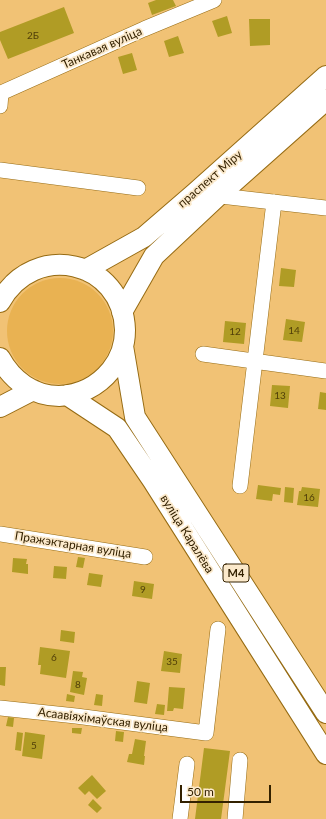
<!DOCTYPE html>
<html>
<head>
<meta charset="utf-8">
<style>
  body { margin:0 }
  #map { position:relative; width:326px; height:819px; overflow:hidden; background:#f1c275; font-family:Lato,sans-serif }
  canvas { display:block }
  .scale { position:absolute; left:180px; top:785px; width:91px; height:18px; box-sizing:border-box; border:2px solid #332100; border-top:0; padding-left:5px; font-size:12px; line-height:14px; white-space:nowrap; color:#332100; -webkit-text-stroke:3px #fbe9cb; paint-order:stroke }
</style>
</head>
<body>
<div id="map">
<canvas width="326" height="819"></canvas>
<div class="scale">50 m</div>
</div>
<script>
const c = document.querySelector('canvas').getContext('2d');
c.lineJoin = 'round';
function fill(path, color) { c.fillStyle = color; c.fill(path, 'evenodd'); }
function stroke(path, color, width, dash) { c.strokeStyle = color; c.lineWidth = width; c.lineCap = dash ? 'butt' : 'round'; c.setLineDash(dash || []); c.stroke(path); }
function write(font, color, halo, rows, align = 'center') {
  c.font = font + ' Lato,sans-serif'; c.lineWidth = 3.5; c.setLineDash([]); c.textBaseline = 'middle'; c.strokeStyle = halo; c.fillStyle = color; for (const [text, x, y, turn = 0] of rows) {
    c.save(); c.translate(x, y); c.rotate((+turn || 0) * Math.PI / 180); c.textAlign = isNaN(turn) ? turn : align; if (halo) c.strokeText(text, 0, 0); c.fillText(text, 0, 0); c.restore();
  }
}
fill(new Path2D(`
  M7 331a53 53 0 1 1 106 0a53 53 0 1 1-106 0Z`), '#e9b252');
fill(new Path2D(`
  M156,0H173L176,6L152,15L148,3Z
  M64,7L74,33L8,59L0,40V32Z
  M227,16L232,33L218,37L212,21Z
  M249,19H270V45L250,46Z
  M178,36L184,53L169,57L164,41Z
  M132,53L137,70L123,74L118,57Z
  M281,268L296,270L294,287L279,286Z
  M286,319L305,322L302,342L283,340Z
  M225,321L246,323L244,344L223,342Z
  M272,385L290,386L288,408L270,406Z
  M320,392L326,393V410L318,409Z
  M258,485L281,488L280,495L273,494L272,501L256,499Z
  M285,487L294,488L293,503L284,502Z
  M302,487L320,489L318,507L297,505L299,491H301Z
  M78,557L85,558L83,568L76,567Z
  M13,558L27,559L26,564H28V574L12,572Z
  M54,566L67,567L66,579L53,578Z
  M89,573L103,575L101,587L87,585Z
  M134,581L154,584L152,599L132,596Z
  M61,630L75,632L74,643L60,641Z
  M40,647L70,651L66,678L40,674L41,665H38Z
  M164,651L182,654L180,673L161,671Z
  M0,667H6L5,686L0,685Z
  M73,671L83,672L82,677L87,678L84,695L70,692Z
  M137,681L150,683L147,704L134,702Z
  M169,687L185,688L183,709L174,708L173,711H167Z
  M67,694L75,696L74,702L66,701Z
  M96,694L103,695L102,706L94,705Z
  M157,704L165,705L164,715L155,714Z
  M8,717L14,718L13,727L6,726Z
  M72,728H82L81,734L72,733Z
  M116,731L124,732L123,742L115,741Z
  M17,732L23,733L21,751L15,750Z
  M25,732L45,735L42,759L22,756Z
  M135,739L146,741L144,756H145L144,765L127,762L129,754H132Z
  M204,748L230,751L221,819H195Z
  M92,775L106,791L97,799L89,791L85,795L78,788Z
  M93,799L102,808L97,813L88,805Z`), '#b09c25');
const minor = new Path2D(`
  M0,106L1,93L144,29L214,0
  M0,170L138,188
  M212,195L326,208
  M203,354L326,371
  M240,486L274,202
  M0,534L145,557
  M0,708L76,716L206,733L218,629
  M180,819L187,764
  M235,819L240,760`);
const major = new Path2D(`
  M85,270L144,237L195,193L326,76
  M0,302C34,240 123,260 125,330C125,344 120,359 111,370C98,386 80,395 59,396C33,396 12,380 0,358
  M122,312L154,256L219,195L326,100
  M123,346L135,417L326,713
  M67,395L117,428L153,481L326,754
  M0,407L33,390`);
stroke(minor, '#966b13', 16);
stroke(major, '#966b13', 22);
stroke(minor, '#fff', 15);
stroke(major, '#fff', 20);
write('10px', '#524009', null, [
  ["2Б",33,36],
  ["14",294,331],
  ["12",235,332],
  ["13",280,396],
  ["16",309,498],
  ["9",143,590],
  ["6",54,658],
  ["35",172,662],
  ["8",78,685],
  ["5",34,746]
]);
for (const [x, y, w] of [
  [236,573,26]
]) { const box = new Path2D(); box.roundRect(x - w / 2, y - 9, w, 18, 3); c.fillStyle = '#fbe9cb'; c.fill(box); stroke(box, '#332100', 1); }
write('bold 11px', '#332100', null, [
  ["М4",236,573]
]);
write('12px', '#332100', '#fbe9cb', [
  ["Танкавая вуліца",102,48,-24],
  ["праспект Міру",210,179,-41],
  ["вуліца Каралёва",187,534,58],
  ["Пражэктарная вуліца",73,545,9],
  ["Асаавіяхімаўская вуліца",103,720,7]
]);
</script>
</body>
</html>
